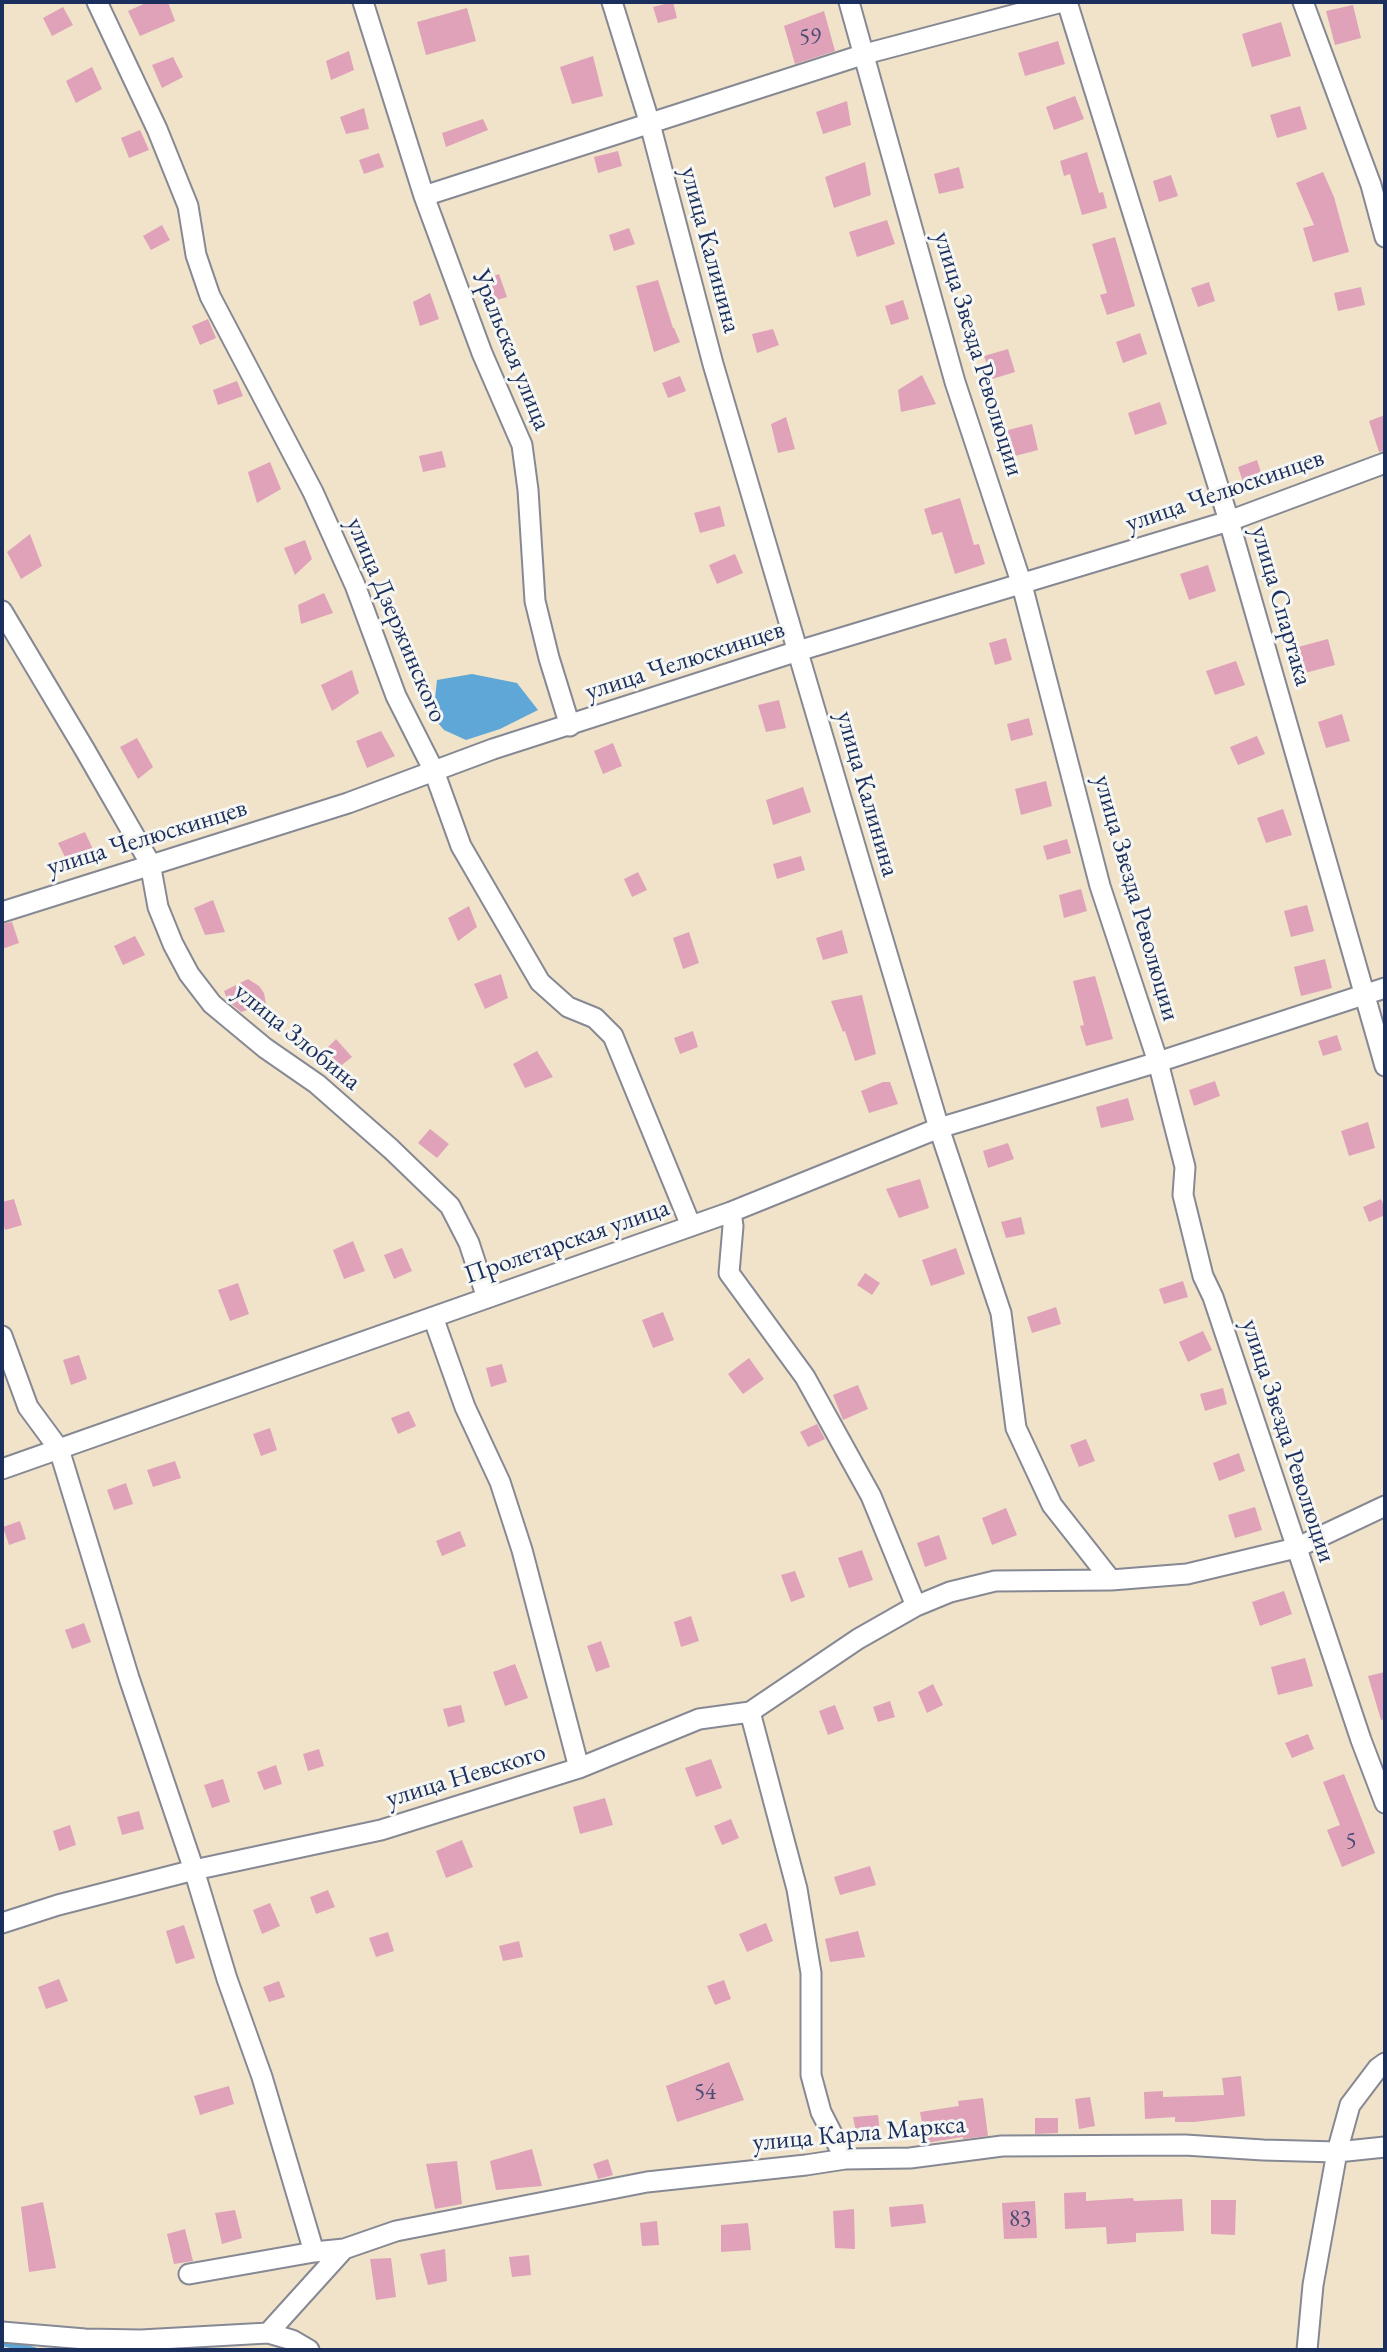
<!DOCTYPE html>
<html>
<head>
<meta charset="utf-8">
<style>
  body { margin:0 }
  #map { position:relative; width:1387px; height:2352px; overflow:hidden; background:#f0e3c9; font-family:"EB Garamond",serif }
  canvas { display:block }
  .frame { position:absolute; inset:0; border:4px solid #1b2f5e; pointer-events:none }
</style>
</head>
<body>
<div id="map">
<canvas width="1387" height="2352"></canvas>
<div class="frame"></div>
</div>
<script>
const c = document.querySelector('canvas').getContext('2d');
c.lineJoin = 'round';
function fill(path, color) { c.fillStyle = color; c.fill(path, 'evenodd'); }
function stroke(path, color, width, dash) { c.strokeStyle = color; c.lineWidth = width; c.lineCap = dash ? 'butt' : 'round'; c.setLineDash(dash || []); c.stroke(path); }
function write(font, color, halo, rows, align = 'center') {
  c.font = font + ' "EB Garamond",serif'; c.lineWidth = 6; c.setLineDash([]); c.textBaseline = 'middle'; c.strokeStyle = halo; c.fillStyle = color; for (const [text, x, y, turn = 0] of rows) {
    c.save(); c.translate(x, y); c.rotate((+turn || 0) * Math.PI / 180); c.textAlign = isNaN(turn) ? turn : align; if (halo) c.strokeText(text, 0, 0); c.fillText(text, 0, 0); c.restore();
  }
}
fill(new Path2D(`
  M472,674L517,683L538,710L500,729L466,740L444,730L433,717L437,680Z`), '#5ea7d6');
stroke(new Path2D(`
  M2,2343L34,2350`), '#5ea7d6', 6);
fill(new Path2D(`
  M148,2H168L175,21L140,36L128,11Z
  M673,2L677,18L658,23L653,7Z
  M1353,5L1361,38L1335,45L1326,11Z
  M63,7L73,25L52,36L43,18Z
  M467,8L476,41L426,55L417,22Z
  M824,11L835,51L795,64L784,26Z
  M1281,22L1291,56L1252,67L1242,34Z
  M1058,41L1065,64L1025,76L1018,53Z
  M349,51L354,70L331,80L326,61Z
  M593,56L603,96L572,104L560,67Z
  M173,57L183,77L162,88L152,65Z
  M92,67L102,89L76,103L66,81Z
  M1075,96L1084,119L1054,130L1046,107Z
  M847,101L851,125L823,134L816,112Z
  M1300,106L1307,129L1277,138L1270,115Z
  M364,108L369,129L346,134L340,117Z
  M483,119L488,130L446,147L442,133Z
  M140,130L149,150L129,158L121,138Z
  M618,151L622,166L598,173L594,157Z
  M1087,152L1099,193L1103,192L1107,208L1082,215L1070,174L1064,176L1060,161Z
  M379,153L384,167L364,174L359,160Z
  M865,162L871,195L834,208L825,177Z
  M959,167L964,188L939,194L934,174Z
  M1323,172L1334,197L1349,252L1313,262L1303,228L1314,225L1296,183Z
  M1171,175L1178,196L1159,202L1153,181Z
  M887,220L895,244L857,257L849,232Z
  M162,225L170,240L151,250L143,236Z
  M629,228L635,244L614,251L609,235Z
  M1115,237L1135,306L1107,315L1100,295L1107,293L1092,244Z
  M499,274L507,297L487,303L480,281Z
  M658,280L673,328H674L680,342L654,352L636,286Z
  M1209,282L1215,301L1198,307L1191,288Z
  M1361,287L1365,305L1338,311L1334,293Z
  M430,293L439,319L420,326L413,302Z
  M903,300L909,319L891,325L885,306Z
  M208,319L216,338L200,345L192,326Z
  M773,329L779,345L757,353L752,334Z
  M1140,333L1147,354L1123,363L1116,342Z
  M1008,349L1015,372L992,379L984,356Z
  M922,375L936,404L901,412L898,390Z
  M680,376L686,391L668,398L662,383Z
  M237,381L243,396L218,405L213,390Z
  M1160,402L1167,424L1135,435L1128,413Z
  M1385,415V451L1379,452L1369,421Z
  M786,417L795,449L778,453L771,424Z
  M1032,424L1038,450L1011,457L1004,431Z
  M442,451L446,467L423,472L419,456Z
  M1257,460L1263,479L1244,485L1238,467Z
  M270,462L281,489L257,503L248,472Z
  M960,498L974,545L979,544L985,564L955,574L942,532L932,535L924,509Z
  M720,506L725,526L700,533L694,513Z
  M30,534L42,566L21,579L7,552Z
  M305,540L312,559L295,575L284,548Z
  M735,554L743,573L717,584L709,565Z
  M1208,565L1216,591L1189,600L1180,574Z
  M324,593L333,613L301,624L298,605Z
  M1006,638L1012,660L995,665L989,643Z
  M1328,639L1335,665L1305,673L1298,647Z
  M1236,661L1245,685L1215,695L1206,671Z
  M352,670L359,693L332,711L321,685Z
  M779,700L786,728L766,732L758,705Z
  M1342,714L1350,741L1326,748L1318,722Z
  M1029,718L1033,735L1011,741L1007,724Z
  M381,731L395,756L367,768L356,741Z
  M1257,736L1265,754L1238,765L1230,747Z
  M137,738L153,767L138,779L120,747Z
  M613,743L622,766L603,774L594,751Z
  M1046,781L1052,806L1021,815L1015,789Z
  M803,787L811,812L773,825L766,800Z
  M1283,809L1292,835L1266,843L1257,818Z
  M85,832L95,854L69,865L58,843Z
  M1067,839L1071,853L1047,860L1043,846Z
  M801,856L805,870L777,879L773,864Z
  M638,872L647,890L632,897L624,879Z
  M1081,889L1087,911L1064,918L1059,895Z
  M213,900L225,932L205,935L194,908Z
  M1307,905L1314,931L1291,937L1284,911Z
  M469,906L477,927L458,941L448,918Z
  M12,922L19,943L2,949V924Z
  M842,930L848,953L823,960L816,938Z
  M689,932L699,963L683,969L673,938Z
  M135,936L145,955L123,965L114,946Z
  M1325,959L1332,988L1301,996L1294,967Z
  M501,974L508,998L485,1009L474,984Z
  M1095,976L1113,1039L1086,1046L1080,1026L1084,1025L1073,981Z
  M248,979L259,986L264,993L266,1004L241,1012L228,1001L224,991Z
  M862,995L876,1054L855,1061L845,1031L843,1032L831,1001Z
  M693,1031L698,1047L680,1054L674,1038Z
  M1337,1035L1342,1050L1323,1056L1318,1041Z
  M336,1039L352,1057L338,1068L321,1054Z
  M537,1051L553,1077L525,1088L513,1064Z
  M1215,1081L1220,1096L1194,1106L1189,1090Z
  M883,1082H890L898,1104L869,1113L861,1091Z
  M1128,1098L1134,1120L1101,1128L1096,1107Z
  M1368,1122L1375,1148L1349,1156L1341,1131Z
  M430,1129L449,1144L437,1158L418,1143Z
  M1008,1143L1014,1159L988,1168L983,1151Z
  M920,1179L929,1208L899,1218L886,1189Z
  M14,1199L22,1225L5,1230L2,1218V1202Z
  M1381,1199L1385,1208V1215L1369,1222L1363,1207Z
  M1021,1217L1025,1234L1006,1238L1001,1222Z
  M353,1241L365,1271L344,1279L333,1250Z
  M402,1248L412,1271L394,1279L384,1255Z
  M956,1248L965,1274L931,1286L922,1260Z
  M865,1273L880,1283L872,1295L857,1285Z
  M1183,1281L1188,1297L1164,1304L1159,1289Z
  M238,1283L249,1314L230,1321L218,1290Z
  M1056,1307L1061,1324L1032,1333L1027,1317Z
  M663,1312L674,1340L653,1348L642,1320Z
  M1203,1331L1212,1350L1188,1362L1179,1342Z
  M79,1355L87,1379L71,1385L63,1360Z
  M749,1358L764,1379L743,1394L728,1374Z
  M502,1364L507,1382L491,1387L486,1368Z
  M858,1385L868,1409L843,1420L833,1395Z
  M1223,1388L1227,1404L1205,1411L1200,1394Z
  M409,1411L416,1426L398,1434L391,1418Z
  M817,1424L825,1439L808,1447L800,1432Z
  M270,1428L277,1450L261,1456L253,1434Z
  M1086,1439L1095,1461L1079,1467L1070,1445Z
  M1239,1453L1245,1471L1219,1481L1213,1463Z
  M175,1461L181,1478L153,1487L147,1470Z
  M126,1483L133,1504L114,1510L107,1490Z
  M1255,1507L1262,1530L1235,1538L1228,1515Z
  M1006,1508L1017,1535L992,1545L982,1518Z
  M20,1521L26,1539L9,1545L3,1527Z
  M460,1531L466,1546L442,1556L436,1541Z
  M939,1535L947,1559L925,1567L917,1543Z
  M862,1550L873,1580L849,1588L838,1558Z
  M795,1571L805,1597L791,1602L781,1575Z
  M1284,1591L1292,1614L1260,1626L1252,1602Z
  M691,1616L699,1641L681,1647L674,1622Z
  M84,1623L91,1642L72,1649L65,1630Z
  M601,1641L610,1667L596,1672L587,1646Z
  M1305,1658L1313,1686L1278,1695L1271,1667Z
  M515,1664L528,1698L505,1706L493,1672Z
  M1385,1672V1719L1381,1720L1368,1676Z
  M933,1684L943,1705L927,1713L918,1692Z
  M890,1701L895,1717L878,1722L873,1707Z
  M461,1705L465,1722L448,1727L443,1709Z
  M835,1705L844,1729L828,1735L819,1711Z
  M1308,1734L1314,1749L1292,1758L1285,1743Z
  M319,1749L324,1766L308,1771L303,1754Z
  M711,1759L722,1788L696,1797L685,1768Z
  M276,1765L282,1784L264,1790L257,1772Z
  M1344,1774L1375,1853L1342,1867L1327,1830L1340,1825L1323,1782Z
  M223,1779L230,1802L212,1808L204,1785Z
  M605,1798L613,1825L580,1834L573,1807Z
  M139,1811L144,1829L122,1835L117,1817Z
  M731,1819L739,1838L722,1845L714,1826Z
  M70,1825L76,1845L59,1851L53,1831Z
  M462,1840L473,1867L446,1878L436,1851Z
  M870,1866L876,1885L840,1895L834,1877Z
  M328,1890L335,1907L316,1914L310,1897Z
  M270,1903L280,1926L262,1934L253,1910Z
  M766,1923L773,1941L747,1952L739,1934Z
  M184,1925L195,1958L176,1964L166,1931Z
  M858,1931L865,1957L830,1962L825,1939Z
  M388,1932L394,1951L376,1957L369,1938Z
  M519,1941L523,1957L503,1961L499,1946Z
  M59,1979L68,2001L46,2009L38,1987Z
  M724,1980L731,1999L715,2005L707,1986Z
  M279,1981L285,1997L269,2002L263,1987Z
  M729,2062L744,2100L677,2122L666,2086Z
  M1241,2076L1245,2116L1194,2122H1175V2117L1145,2119L1144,2092L1163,2091V2097L1224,2095L1222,2078Z
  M229,2086L234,2104L200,2115L194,2096Z
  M1090,2097L1095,2126L1079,2129L1075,2099Z
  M983,2098L988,2136L963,2139V2137L926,2143L920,2112L959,2106L958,2101Z
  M878,2115L881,2141L858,2142L853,2117Z
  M1035,2118H1058V2133L1035,2134Z
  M532,2149L542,2186L496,2190L490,2161Z
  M608,2159L613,2175L598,2179L593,2164Z
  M457,2161L462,2204L435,2209L426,2164Z
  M1086,2192V2201L1133,2198L1134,2201L1182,2199L1184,2231L1136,2233V2242L1107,2244L1106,2227L1065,2229L1064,2193Z
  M1211,2200H1236L1235,2235L1211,2234Z
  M1035,2201L1037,2238L1004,2239L1002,2203Z
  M43,2202L56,2268L29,2272L21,2207Z
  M923,2204L926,2223L891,2227L889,2207Z
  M854,2209L855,2249L835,2248L833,2211Z
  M235,2210L242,2238L222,2244L215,2213Z
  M657,2221L659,2245L642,2246L640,2223Z
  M748,2223L751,2250L721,2252V2225Z
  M185,2229L193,2261L174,2264L167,2234Z
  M445,2249L447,2281L428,2285L420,2254Z
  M529,2255L531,2275L512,2277L509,2257Z
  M391,2258L396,2297L376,2300L370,2259Z`), '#dfa2b9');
const minor = new Path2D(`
  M97,2L157,129L188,206L196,255L210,296L313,492L355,585L396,696L434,771L461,846L540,982L568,1007L595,1018L613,1036L691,1226
  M363,2L424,196L482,353L522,445L528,490L535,601L549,658L570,726
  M612,2L650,124L713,364L861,866L939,1128L1001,1313L1016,1428L1052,1505L1111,1580
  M849,2L955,382L1022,585L1100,886L1158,1062L1185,1167L1183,1195L1203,1276L1213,1297L1361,1740L1385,1803
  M1067,2L1229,521L1385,1066
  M1303,2L1371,185L1385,237
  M424,196L865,54L1062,2
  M2,611L85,750L150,863L158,907L173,944L189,974L212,1004L265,1048L317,1084L391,1149L450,1206L469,1243L487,1298
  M2,912L348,803L493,749L798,651L1229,521L1385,463
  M731,1212L733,1226L729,1273L805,1377L871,1496L916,1606
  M433,1317L465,1407L500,1482L522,1550L579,1768
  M2,1336L28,1407L59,1449L129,1678L194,1870L227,1979L262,2077L314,2252
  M2,1469L731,1212L939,1128L1158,1062L1385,988
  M750,1712L797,1889L811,1973V2075L821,2112L845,2159
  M2,1923L58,1905L194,1870L381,1830L579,1768L699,1719L750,1712L858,1639L916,1606L950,1592L995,1581L1111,1580L1187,1574L1296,1548L1385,1506
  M189,2274L314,2252L344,2249L396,2231L647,2182L806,2165L845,2159L910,2158L1002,2146L1185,2145L1263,2150L1337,2152L1385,2147
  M2,2332L85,2339L141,2340L268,2333L344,2249
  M268,2333L292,2340L309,2350
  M1307,2350L1313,2285L1337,2152L1350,2105L1378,2068L1385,2063`);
stroke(minor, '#868994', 23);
stroke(minor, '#fff', 19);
write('23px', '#4c4c75', null, [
  ["59",810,38],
  ["5",1351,1842],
  ["54",705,2093],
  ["83",1020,2220]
]);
write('26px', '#1b2f5e', '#f6f6f2', [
  ["улица Калинина",710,250,75],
  ["Уральская улица",511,350,68],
  ["улица Звезда Революции",978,354,73],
  ["улица Челюскинцев",1225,491,-19],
  ["улица Спартака",1281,606,74],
  ["улица Дзержинского",396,620,67],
  ["улица Челюскинцев",685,661,-18],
  ["улица Калинина",867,794,74],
  ["улица Челюскинцев",147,838,-17],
  ["улица Звезда Революции",1136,898,74],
  ["улица Злобина",297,1037,39],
  ["Пролетарская улица",567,1242,-19],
  ["улица Звезда Революции",1288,1441,72],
  ["улица Невского",466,1776,-17],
  ["улица Карла Маркса",859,2134,-5]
]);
</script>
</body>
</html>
